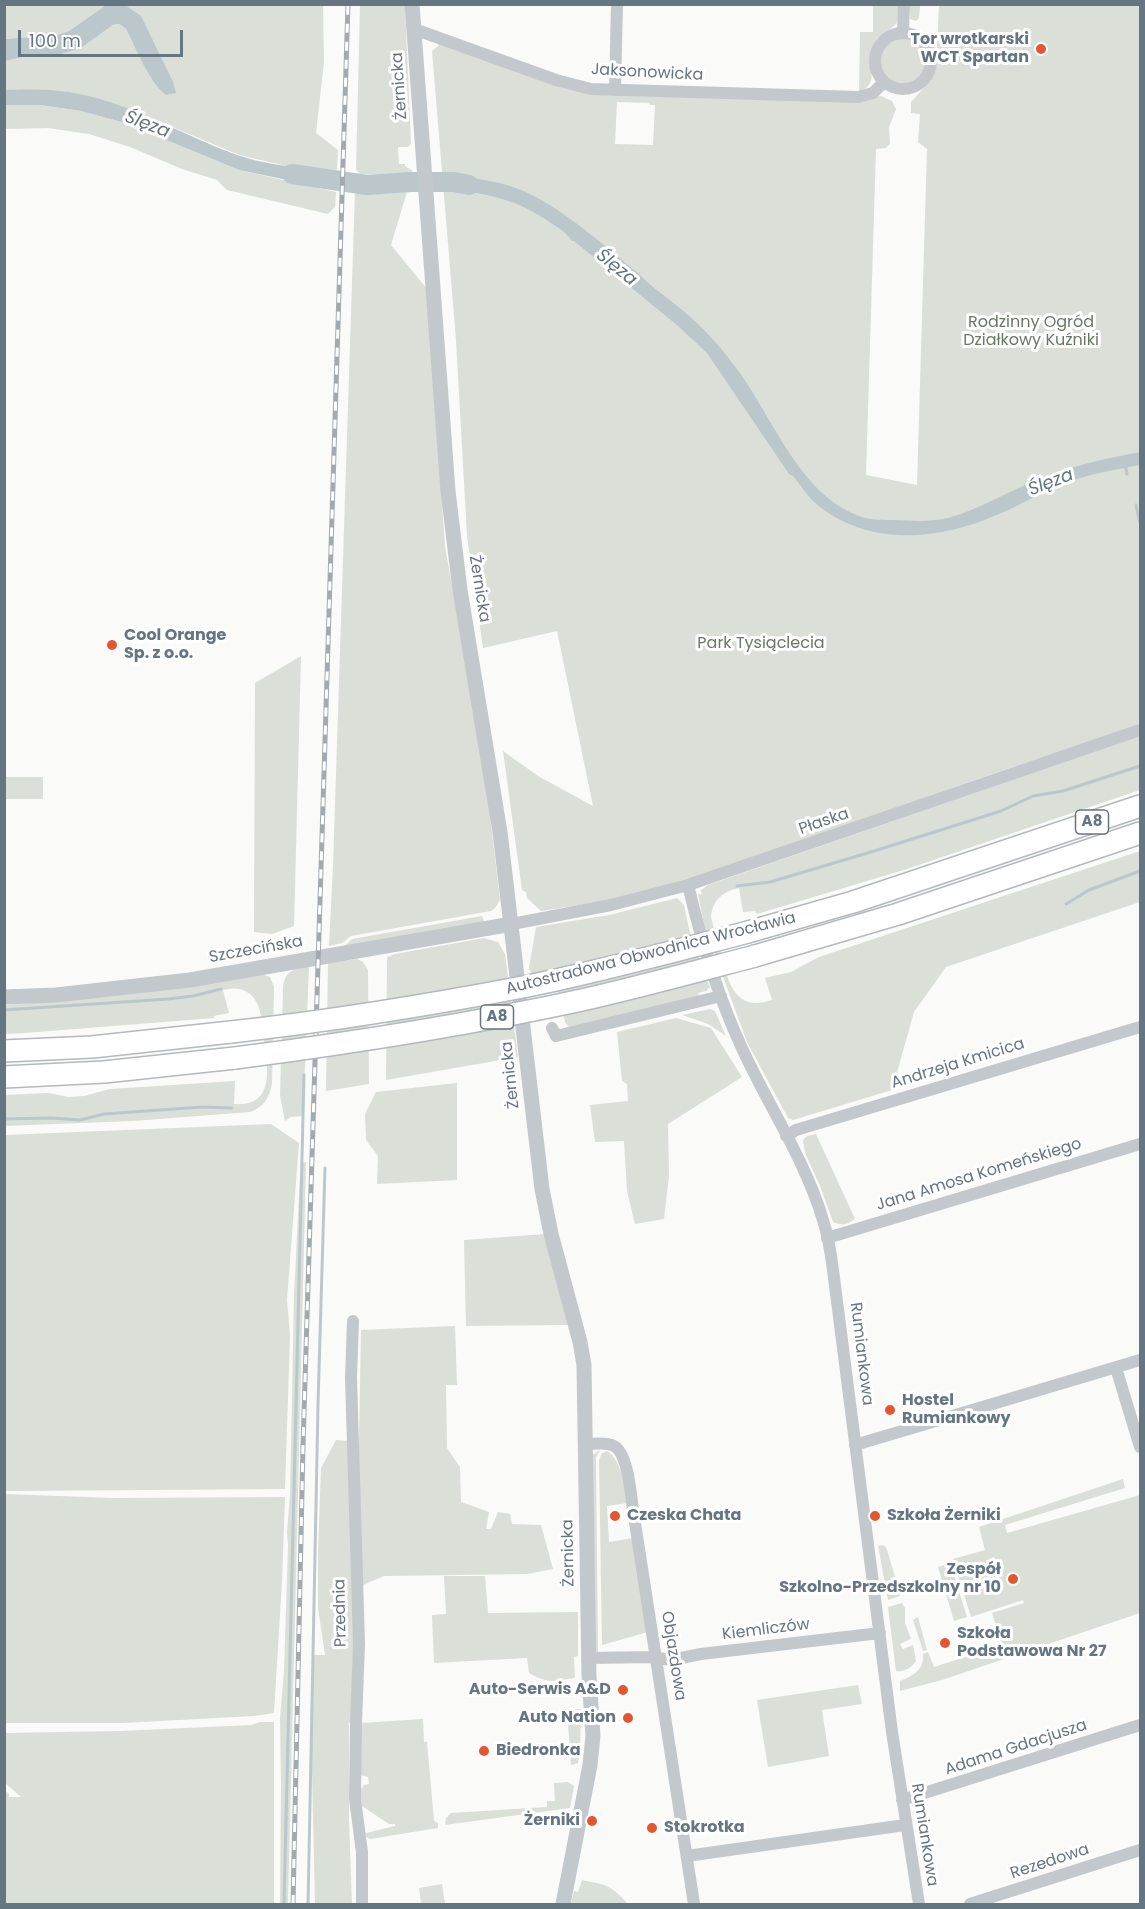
<!DOCTYPE html>
<html>
<head>
<meta charset="utf-8">
<style>
  body { margin:0 }
  #map { position:relative; width:1145px; height:1909px; overflow:hidden; background:#fafaf8; font-family:Poppins,sans-serif }
  canvas { display:block }
  .frame { position:absolute; inset:0; border:6px solid #657683; pointer-events:none }
  .scale { position:absolute; left:18px; top:30px; width:165px; height:27px; box-sizing:border-box; border:3px solid #657683; border-top:0; padding-left:8px; font-size:18px; line-height:21px; white-space:nowrap; color:#657683; -webkit-text-stroke:4px #fff; paint-order:stroke }
</style>
</head>
<body>
<div id="map">
<canvas width="1145" height="1909"></canvas>
<div class="frame"></div>
<div class="scale">100 m</div>
</div>
<script>
const c = document.querySelector('canvas').getContext('2d');
c.lineJoin = 'round';
function fill(path, color) { c.fillStyle = color; c.fill(path, 'evenodd'); }
function stroke(path, color, width, dash) { c.strokeStyle = color; c.lineWidth = width; c.lineCap = dash ? 'butt' : 'round'; c.setLineDash(dash || []); c.stroke(path); }
function write(font, color, halo, rows, align = 'center') {
  c.font = font + ' Poppins,sans-serif'; c.lineWidth = 6; c.setLineDash([]); c.textBaseline = 'middle'; c.strokeStyle = halo; c.fillStyle = color; for (const [text, x, y, turn = 0] of rows) {
    c.save(); c.translate(x, y); c.rotate((+turn || 0) * Math.PI / 180); c.textAlign = isNaN(turn) ? turn : align; if (halo) c.strokeText(text, 0, 0); c.fillText(text, 0, 0); c.restore();
  }
}
fill(new Path2D(`
  M5,5H106L69,31L57,35L5,39L6,21Z
  M121,5H323L324,62L316,133L338,150L337,170L291,167L239,155L156,120L113,104L69,92L5,90V61L28,56L61,54L81,48L113,25L119,24L126,29L153,81L125,5Z
  M360,5H405L411,144L408,147H398L399,164H405V166L413,171L400,176L360,174L356,170Z
  M873,5H899L897,23C889,32 878,34 873,46C864,64 883,82 859,92L860,32H873Z
  M910,5H920L919,18L916,21L910,19Z
  M939,5H1140V725L992,774L716,871L618,899L541,911L527,898L526,892L522,890L503,751L538,776L593,806L557,631L483,648L467,536L456,340L432,51L438,46L440,42L551,83L876,97L881,96L892,101L896,109L889,127L890,144L886,148L876,149L866,475L917,485L927,149L918,142L920,114L911,113V102L930,81L936,70ZM617,102L649,103L650,105H655L653,145L615,144Z
  M880 60a23 23 0 1 1 46 0a23 23 0 1 1-46 0Z
  M4,105H40L81,111L125,123L239,170L336,192L335,207L328,214L227,190L217,180L182,169L130,147L89,134L48,128L5,129Z
  M355,191L400,190L407,192L391,245L427,289L445,546L486,782L500,900L495,908L491,911L351,936L342,943L329,946L333,866Z
  M301,656L294,926L272,934L254,932L255,683Z
  M1140,736V790L907,869L757,914L755,911L743,912L739,888C723,891 712,901 711,917C714,929 717,942 721,954C728,982 735,1013 772,1000L765,978L791,972L819,957L1140,851V902L946,967L914,1012L892,1090L793,1120L788,1118L747,1042L704,925L698,894L701,895L702,892L700,891L708,885Z
  M5,777H43V799H5Z
  M677,898L684,905L689,929L710,987L706,991L698,993L699,997L569,1027L565,1022L558,991L537,996L529,967L536,927L609,915Z
  M482,916L484,922L345,946L352,939Z
  M484,938L498,942L505,954L518,1057L386,1080L387,957L395,954Z
  M357,959L363,962L368,970L369,1084L326,1091L328,963Z
  M309,966L303,1116L291,1117L285,1121L280,1096L283,987C286,969 293,970 309,966Z
  M262,974L270,977L274,987L272,1084C269,1098 264,1107 250,1112L133,1121L5,1126L4,1095L48,1093L69,1097L84,1096L110,1089L235,1081L234,1104C275,1107 268,1069 264,1042C262,1026 263,1005 250,994C241,987 233,988 223,990L229,1013L214,1016V1018L25,1033L5,1034V1005L58,1001Z
  M710,1009L715,1011L726,1036L708,1024L682,1015Z
  M676,1018L711,1028L742,1077L668,1124L669,1176L664,1219L635,1224L627,1191L624,1141L595,1142L590,1105L628,1101L627,1084L622,1081L617,1032Z
  M457,1083V1180L377,1184L378,1156L366,1140L365,1114L376,1092Z
  M271,1124L299,1143L287,1300L290,1335L285,1489L5,1491V1135Z
  M816,1134L855,1219C847,1225 843,1226 833,1222L820,1186L805,1153L803,1140L807,1136Z
  M306,1162L288,1904H280L281,1783L280,1718L284,1671L288,1546L287,1532L290,1494L294,1296L300,1177L302,1163Z
  M545,1234L569,1325L466,1326L464,1240Z
  M455,1326L457,1385H446L447,1448L460,1467L461,1502L489,1512L486,1529H491L498,1512L510,1514L512,1524L541,1525L553,1569L527,1574L384,1576L354,1589L352,1722L349,1723V1819L352,1904H315L311,1729L314,1655H325L318,1608V1552L321,1468L336,1440L359,1442L361,1330Z
  M600,1450L596,1458L598,1653L595,1650L592,1455Z
  M607,1451C622,1460 624,1487 628,1503L607,1506L609,1542L633,1538L648,1632L602,1645L599,1460L602,1453Z
  M1123,1479L1125,1488L1005,1525L1007,1533L1140,1495V1613L942,1680L900,1691V1681C913,1676 925,1669 923,1654L928,1652L934,1667L981,1652L983,1654V1651L1002,1645L992,1613L1024,1603L1023,1600L971,1617L953,1559L985,1550L979,1527Z
  M5,1494L113,1498L285,1497L282,1581L274,1713L254,1716L123,1723H5Z
  M883,1545L886,1547L900,1593V1596L888,1600L878,1546Z
  M950,1563L967,1617L954,1621L938,1567Z
  M444,1576H485L488,1613L578,1612V1656L574,1657L575,1678C553,1681 548,1684 529,1673L527,1658L434,1663L432,1615L446,1614Z
  M902,1603L905,1608V1623L911,1639L900,1644L903,1649L913,1645L916,1661C911,1668 904,1672 896,1671L888,1607Z
  M918,1617L927,1650L923,1651L913,1620Z
  M858,1685L862,1704L822,1710L829,1756L768,1767L757,1700Z
  M581,1709L580,1751L578,1763L571,1765L567,1710Z
  M423,1719L424,1742H427L434,1821L438,1823V1828L370,1839L366,1837V1833L395,1826V1824H389L362,1806L360,1791L364,1785L369,1784L368,1777L360,1775V1723Z
  M260,1722H274V1904H5V1790L9,1794V1797H21L5,1783V1733L120,1731L251,1725Z
  M568,1782L574,1786L570,1808L445,1825L446,1818L451,1813L547,1807V1801H555L554,1783Z
  M582,1880C607,1885 611,1885 628,1904H571L574,1891L578,1892Z
  M442,1884L445,1904H421L419,1888Z`), '#dadfd7');
fill(new Path2D(`
  M106,5H125L141,16L173,82L176,93L166,95C149,82 136,48 126,29L119,24L113,25L81,48L61,54L28,56L5,61V39L57,35L69,31Z
  M5,90C25,89 49,89 69,92C127,101 182,135 237,155C263,164 291,167 318,169L316,186L239,170L125,123L81,111L40,105H5Z
  M442,174C464,177 486,179 507,185C554,199 600,243 638,273C653,289 671,300 687,314C704,329 720,346 733,364C772,413 798,496 862,517C872,520 884,520 894,520C912,521 930,522 948,518C977,510 1004,494 1032,482C1067,467 1103,459 1140,452V465C1114,470 1086,474 1061,485C1038,494 1017,507 994,516C936,541 864,547 813,501C806,494 800,484 793,476L789,474L707,353L677,325L574,241H572C567,233 559,228 551,223C517,199 491,195 452,189L449,191L443,187Z`), '#bbc7cb');
stroke(new Path2D(`
  M1125,464L1127,474
  M1136,505L1140,523
  M737,886L770,882L871,852L1001,811L1033,796L1063,791L1140,766
  M1066,904L1089,890L1140,871
  M4,1010L168,999L193,996L221,989
  M4,1119L51,1118L80,1120L104,1114L202,1107L232,1108
  M284,1904L304,1075
  M308,1904L318,1404L325,1168`), '#bbc7cb', 3);
stroke(new Path2D(`
  M292,174L367,185L411,182H454L469,185`), '#bbc7cb', 20);
const motorway = new Path2D(`
  M748,932L853,902L1140,806
  M755,956L898,914L1140,833
  M4,1051L92,1047L231,1032
  M4,1077L104,1072L235,1058`);
stroke(motorway, '#b4b9bd', 24);
stroke(new Path2D(`
  M414,29L556,80L591,89L858,97L873,93L884,82
  M903,32L904,4
  M875 61a28 28 0 1 1 56 0a28 28 0 1 1-56 0Z
  M615,90L617,4
  M688,885C701,940 717,994 741,1046C767,1104 805,1159 823,1220C828,1236 831,1254 833,1270L892,1732L919,1904
  M512,924L611,905L688,885L1140,730
  M552,1028L556,1036L721,996
  M786,1136L796,1130L1140,1027
  M827,1238L1140,1144
  M353,1321L351,1378L359,1644L356,1723L355,1799L362,1852V1904
  M1116,1368L1140,1447
  M586,1444C594,1444 606,1442 614,1446C628,1453 631,1495 633,1510L694,1904
  M855,1445L1140,1360
  M589,1658L652,1657L671,1660L701,1654L880,1633
  M902,1800L1140,1725
  M687,1856L905,1825
  M970,1904L1140,1850`), '#c3c8cc', 12);
stroke(new Path2D(`
  M412,4L448,491L460,590L500,832L542,1189L551,1234L580,1342L584,1365L589,1676L593,1736L590,1765L563,1904
  M4,997L56,995L190,980L512,924`), '#c3c8cc', 15);
stroke(motorway, '#fff', 21);
const rail = new Path2D(`
  M293,1904L303,1445L348,4`);
stroke(rail, '#a2aab0', 5);
stroke(rail, '#fff', 3, [9]);
const motorwayBridge = new Path2D(`
  M231,1032C331,1021 429,1005 528,986C602,971 675,951 748,932
  M235,1058C352,1043 467,1025 582,1000C640,987 698,971 755,956`);
stroke(motorwayBridge, '#b4b9bd', 24, []);
stroke(motorwayBridge, '#fff', 21);
for (const [x, y, r, color] of [
  [1041,49,6,"#e4572e"],
  [112,645,6,"#e4572e"],
  [890,1410,6,"#e4572e"],
  [615,1516,6,"#e4572e"],
  [875,1516,6,"#e4572e"],
  [1013,1579,6,"#e4572e"],
  [945,1643,6,"#e4572e"],
  [623,1690,6,"#e4572e"],
  [628,1718,6,"#e4572e"],
  [484,1751,6,"#e4572e"],
  [592,1821,6,"#e4572e"],
  [652,1828,6,"#e4572e"]
]) { const dot = new Path2D(); dot.arc(x, y, r, 0, 2 * Math.PI); c.fillStyle = color; c.fill(dot); stroke(dot, '#fff', 2); }
for (const [x, y, w] of [
  [1092,822,33],
  [497,1017,33]
]) { const box = new Path2D(); box.roundRect(x - w / 2, y - 12, w, 24, 4.5); c.fillStyle = '#fff'; c.fill(box); stroke(box, '#657683', 1.5); }
write('bold 15px', '#657683', null, [
  ["A8",1092,822],
  ["A8",497,1017]
]);
write('bold 16px', '#657683', '#fff', [
  ["Tor wrotkarski",1029,40,"right"],
  ["WCT Spartan",1029,58,"right"],
  ["Cool Orange",124,636],
  ["Sp. z o.o.",124,654],
  ["Hostel",902,1401],
  ["Rumiankowy",902,1419],
  ["Czeska Chata",627,1516],
  ["Szkoła Żerniki",887,1516],
  ["Zespół",1001,1570,"right"],
  ["Szkolno-Przedszkolny nr 10",1001,1588,"right"],
  ["Szkoła",957,1634],
  ["Podstawowa Nr 27",957,1652],
  ["Auto-Serwis A&D",611,1690,"right"],
  ["Auto Nation",616,1718,"right"],
  ["Biedronka",496,1751],
  ["Żerniki",580,1821,"right"],
  ["Stokrotka",664,1828]
], 'left');
write('16px', '#657683', '#fff', [
  ["Jaksonowicka",647,73,3],
  ["Żernicka",400,86,-94],
  ["Żernicka",479,589,81],
  ["Płaska",824,822,-19],
  ["Szczecińska",256,950,-10],
  ["Autostradowa Obwodnica Wrocławia",651,954,-14],
  ["Andrzeja Kmicica",958,1064,-17],
  ["Żernicka",511,1075,-96],
  ["Jana Amosa Komeńskiego",979,1175,-17],
  ["Rumiankowa",861,1354,83],
  ["Żernicka",569,1553,-91],
  ["Przednia",341,1613,-91],
  ["Kiemliczów",766,1630,-7],
  ["Objazdowa",673,1656,81],
  ["Adama Gdacjusza",1016,1748,-18],
  ["Rumiankowa",924,1835,81],
  ["Rezedowa",1050,1862,-18]
]);
write('16px', '#687a64', '#fff', [
  ["Rodzinny Ogród",1031,323],
  ["Działkowy Kuźniki",1031,341],
  ["Park Tysiąclecia",761,644]
]);
write('italic 18px', '#60757c', '#fff', [
  ["Ślęza",147,125,21],
  ["Ślęza",616,268,39],
  ["Ślęza",1051,483,-21]
]);
</script>
</body>
</html>
